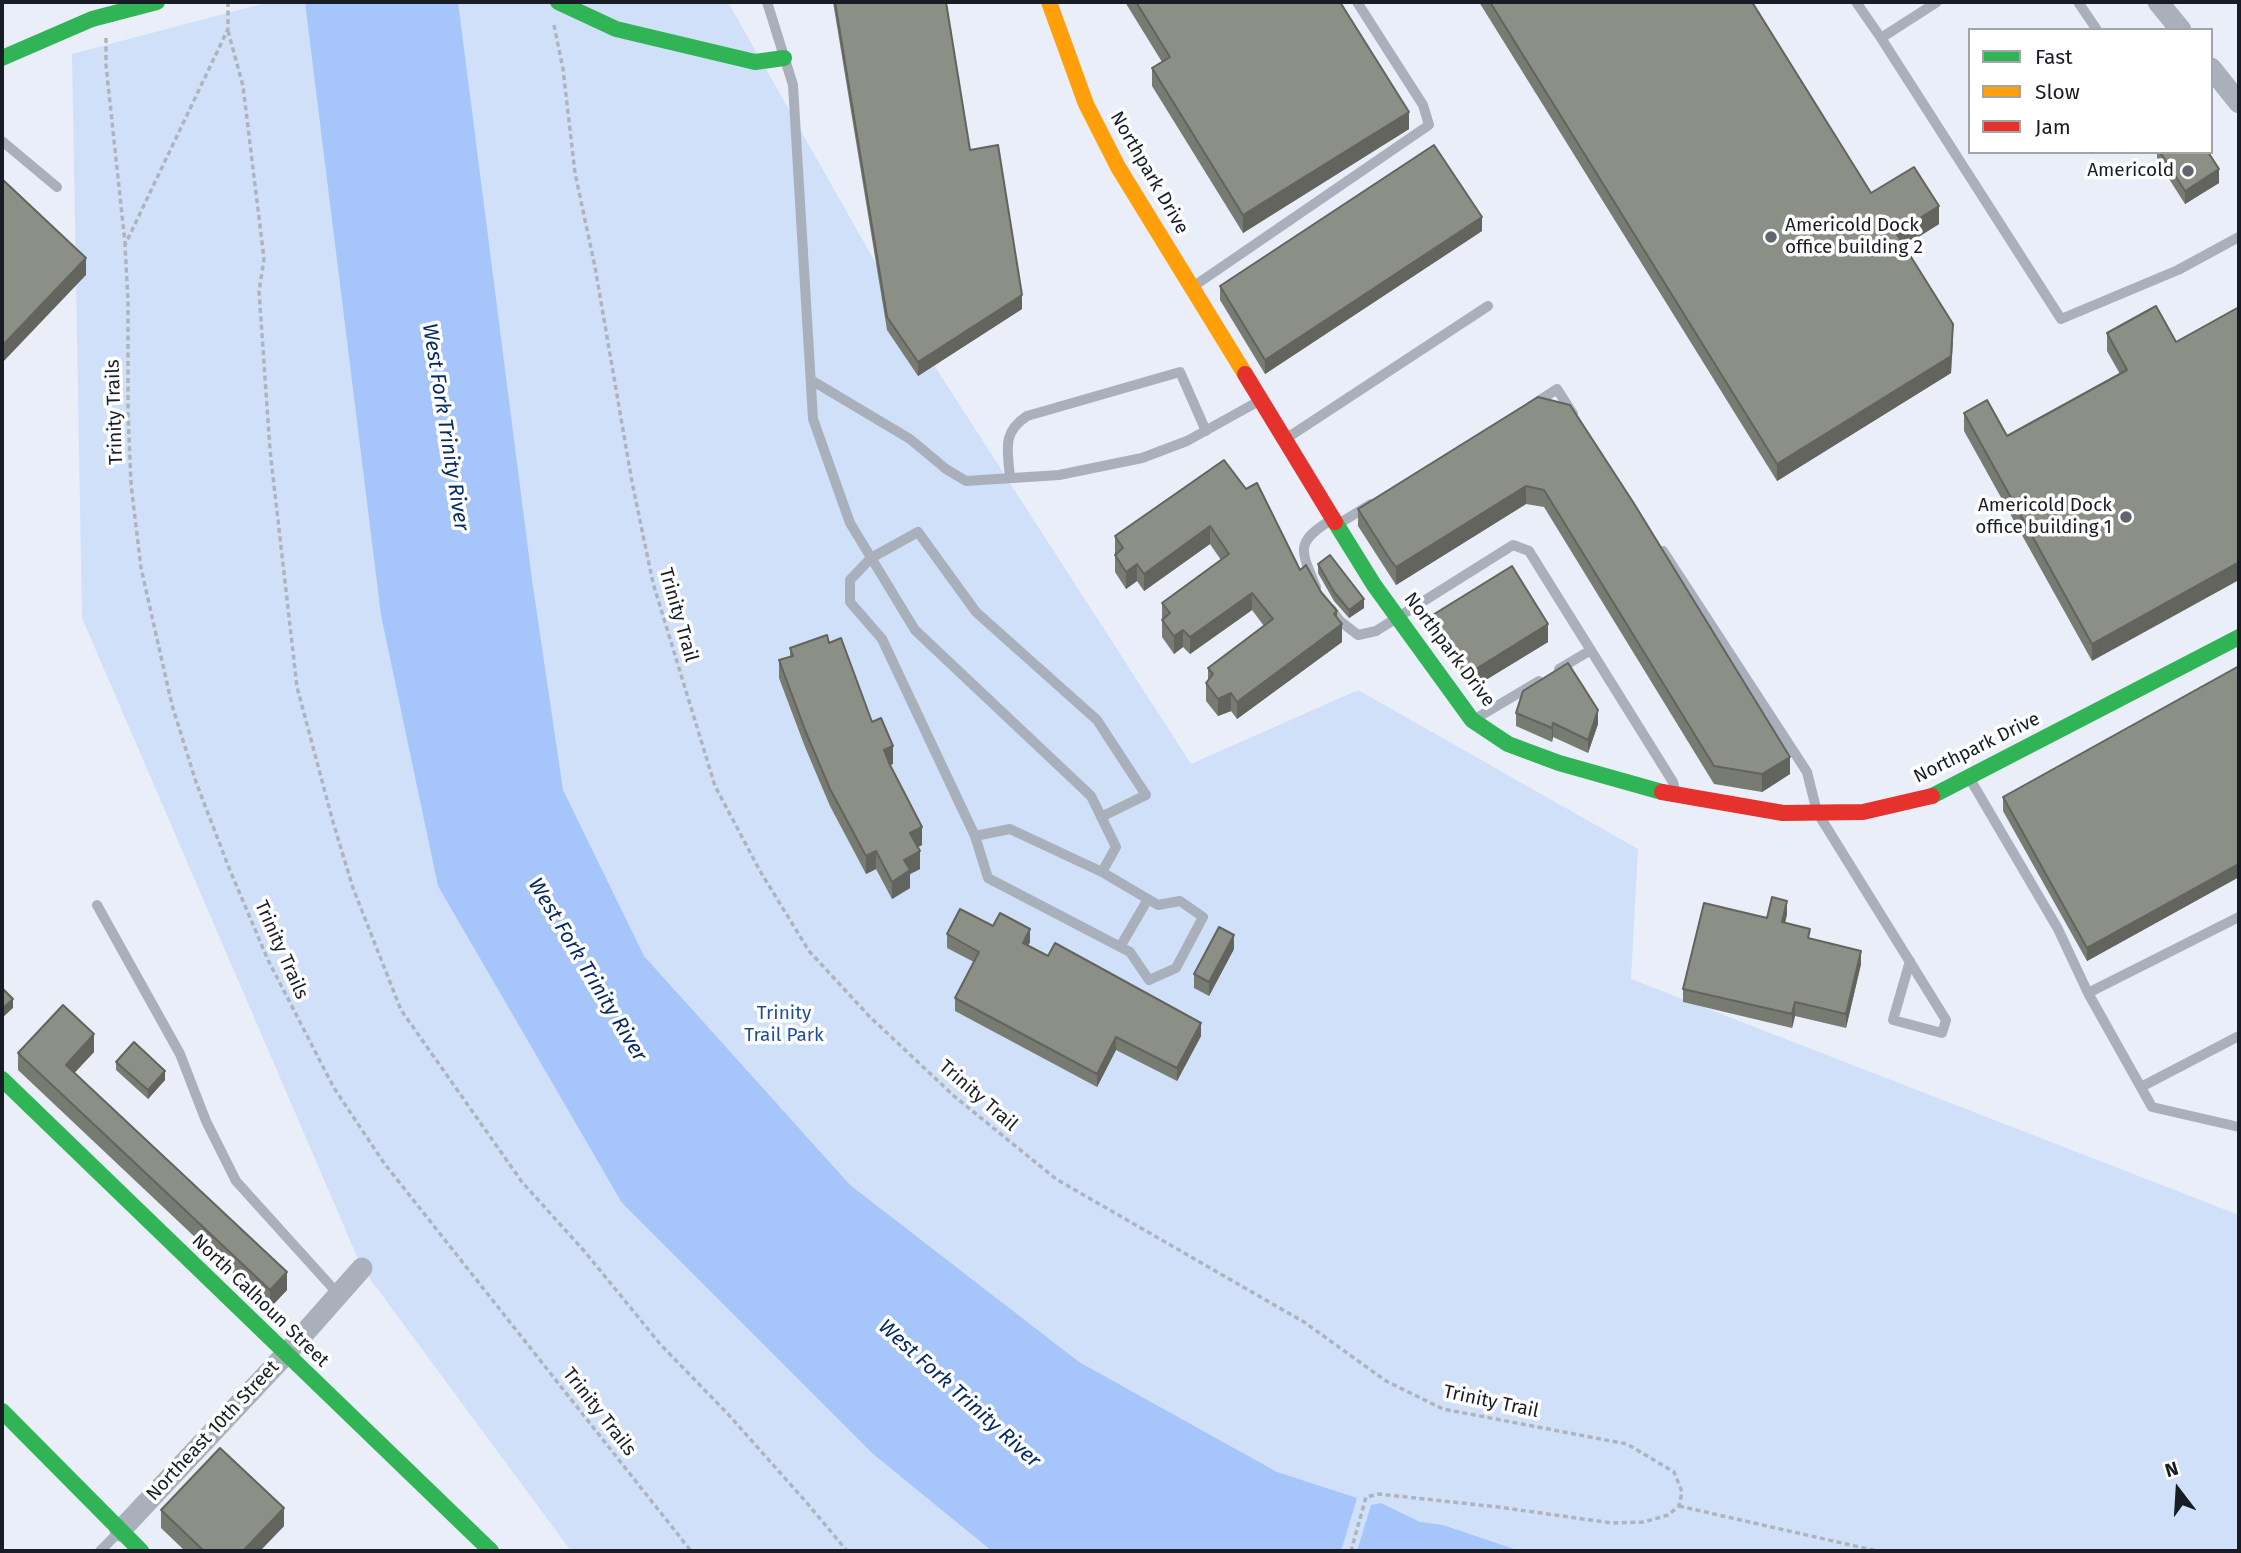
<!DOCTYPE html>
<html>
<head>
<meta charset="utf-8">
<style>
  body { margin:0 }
  #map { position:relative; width:2241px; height:1553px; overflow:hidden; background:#e9eef8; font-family:"Fira Sans",sans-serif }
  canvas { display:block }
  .frame { position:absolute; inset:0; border:4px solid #181c24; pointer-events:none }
  .legend { position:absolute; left:1968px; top:28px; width:245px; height:126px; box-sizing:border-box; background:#fff; border:2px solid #a3a4a7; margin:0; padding:9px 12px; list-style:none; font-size:21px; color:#181c24 }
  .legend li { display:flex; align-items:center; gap:14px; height:35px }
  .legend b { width:35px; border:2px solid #a3a4a7 }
  .north { position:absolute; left:2143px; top:1455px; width:70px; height:70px; -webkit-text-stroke:5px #fff; paint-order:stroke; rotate:343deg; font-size:19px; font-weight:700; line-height:28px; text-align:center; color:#181c24 }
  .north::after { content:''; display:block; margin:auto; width:24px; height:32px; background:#181c24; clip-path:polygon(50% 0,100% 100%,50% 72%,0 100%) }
</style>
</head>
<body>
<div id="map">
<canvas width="2241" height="1553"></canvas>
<div class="frame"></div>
<ul class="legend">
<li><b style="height:9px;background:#30b455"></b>Fast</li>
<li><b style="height:9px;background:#ff9f0a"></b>Slow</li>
<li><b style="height:9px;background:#e5322d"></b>Jam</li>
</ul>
<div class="north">N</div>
</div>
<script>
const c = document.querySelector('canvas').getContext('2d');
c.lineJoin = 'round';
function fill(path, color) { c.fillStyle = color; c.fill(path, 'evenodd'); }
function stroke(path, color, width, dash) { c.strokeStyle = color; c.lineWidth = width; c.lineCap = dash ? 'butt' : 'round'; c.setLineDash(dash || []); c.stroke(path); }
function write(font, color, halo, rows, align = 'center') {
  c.font = font + ' "Fira Sans",sans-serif'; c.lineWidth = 7; c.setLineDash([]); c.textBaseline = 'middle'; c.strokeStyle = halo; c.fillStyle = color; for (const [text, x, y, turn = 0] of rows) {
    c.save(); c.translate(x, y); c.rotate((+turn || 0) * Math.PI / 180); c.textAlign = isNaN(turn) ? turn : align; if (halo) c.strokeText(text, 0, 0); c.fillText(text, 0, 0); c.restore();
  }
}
fill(new Path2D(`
  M269,2H728L930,359L1191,764L1358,690L1638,849L1631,979L2239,1215V1551H571L362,1268L82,618L72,54Z`), '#d1e0f9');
fill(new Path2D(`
  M305,2H458L532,580L563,790L644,956L850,1185L1079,1362L1277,1472L1357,1498L1341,1551H992L872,1453L622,1203L438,886L381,615Z
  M1381,1503L1420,1522L1443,1525L1520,1551H1357L1371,1505Z`), '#a6c5fa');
stroke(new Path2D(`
  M228,2V29L125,245L128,301V412L131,484L141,568L172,705L196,782L229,868L268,960L334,1088L384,1163L691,1551
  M554,25L563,69L575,173L595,267L632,482L653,583L715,786L760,871L809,951L869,1016L954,1096L1056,1179L1304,1322L1386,1381L1443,1409L1627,1444L1674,1472L1682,1492L1679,1506L1668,1515L1644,1522L1612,1523L1498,1507L1379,1494L1366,1497L1351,1551
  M228,31L243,86L264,259L259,291L270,450L297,687L333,822L353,888L401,1010L522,1182L585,1252L661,1345L727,1413L807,1503L847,1551
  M106,38V65L125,243
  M1679,1506L1877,1551`), '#afb4bc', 3.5, [5, 3.5]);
stroke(new Path2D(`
  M767,2L793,85L813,419L850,523L915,630L1091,796L1116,847L1102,872L1010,829L975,836L882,639L850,602V580L871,558L918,532L976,612L1097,720L1146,795L1101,817
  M1856,2L1881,38
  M1937,2L1881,38L2061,319L2178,270L2239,237
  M2078,2L2097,30
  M2,141L57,187
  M1194,286L1429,125L1423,105L1357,2
  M811,380L910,439L946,469L966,481L1059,475L1142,458L1187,441L1259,401
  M1531,406L1557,389L1573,414
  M1287,438L1488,306
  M1010,478C1008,451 1001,433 1027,416L1180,372L1206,431
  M1340,523L1371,504
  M1663,551L1807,772L1817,812L1946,1020L1942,1033L1893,1020L1910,961
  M1316,587C1301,550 1294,543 1331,520
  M1331,609L1340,621L1358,635L1376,631L1513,545L1529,551L1673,782L1675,790
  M1559,669L1591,650
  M1475,719L1539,681
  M1970,779L2058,929L2088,993L2239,917
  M975,836L988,878L1130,952L1149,980L1176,968L1203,917L1180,901L1158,905L1102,872
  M97,905L180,1054L206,1121L236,1181L339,1295
  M1120,947L1148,899
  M2088,993L2152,1107L2239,1127
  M2141,1087L2239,1036
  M100,1551L120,1531`), '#aab0bb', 10);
stroke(new Path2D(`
  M2158,2L2181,30
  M2211,68L2239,103
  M120,1531L286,1354L362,1268`), '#aab0bb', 21);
stroke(new Path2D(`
  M558,2L616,29L755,62L784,58
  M2,58L92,19L157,2
  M1335,522L1374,585L1472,720L1508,744L1559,763L1662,792
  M1932,796L2239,637
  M2,1079L491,1551
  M2,1411L141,1551`), '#30b455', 16);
stroke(new Path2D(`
  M1049,2L1086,104L1118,167L1245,374`), '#ff9f0a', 16);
stroke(new Path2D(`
  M1245,374L1335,522
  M1662,792L1783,813L1863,812L1932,796`), '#e5322d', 16);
fill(new Path2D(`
  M833,2H946L970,150L1022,309L918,376L887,330Z
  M1125,2H1340L1409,129L1243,233L1152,86V68L1162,62Z
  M1479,2H1752L1871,193L1939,224L1904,246L1953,342L1951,373L1777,481Z
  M2157,152H2208L2219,183L2185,204L2157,160Z
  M1482,231L1265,374L1220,300V286Z
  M2156,306L2092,661L1964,431V413L2007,436L2120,374L2107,351V333Z
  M1538,397L1790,774L1762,792L1714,784L1544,507L1526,504L1396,585L1358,526V509Z
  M1224,460L1300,570L1321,592L1337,618L1342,642L1237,719L1231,711L1218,716L1206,701V683L1208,680V668L1264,626L1252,610L1190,654L1183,647L1174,654L1162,637V603L1221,560L1210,544L1144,591L1137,581L1126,589L1115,572V536Z
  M1318,564L1364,608L1349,618L1334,601L1318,573Z
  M1431,616L1548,642L1471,689L1431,633Z
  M829,643L872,722L893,764L890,765L922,845L918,847L920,869L910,874V888L892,899L876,869L866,874L830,806L805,747L779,678V660L790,657V648Z
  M2239,666V877L2087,961L2003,811V797Z
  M1516,713L1598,724L1588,753L1553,737L1552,742L1516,726Z
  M1787,914L1785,923L1810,939L1861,964L1846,1028L1795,1016L1792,1028L1683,1002V989L1767,918Z
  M993,926L1030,942L1028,946L1201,1036L1177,1081L1116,1050L1097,1087L955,1011V998L974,962L947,948V934Z
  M1234,949L1209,996L1194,988V974Z
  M94,1052L74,1073L287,1290L270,1308L18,1070V1053Z
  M116,1062L165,1080L148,1099L116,1070Z
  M161,1510L284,1526L260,1551H185L161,1528Z`), '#787b72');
fill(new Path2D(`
  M1409,112V129L1243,233V215Z
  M2219,169V183L2185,204V191Z
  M1939,206V224L1896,251V233Z
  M1482,217V231L1265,374V360Z
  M86,258V275L2,363V346Z
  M1022,295V309L918,376V362Z
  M1953,324L1951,373L1777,481V464Z
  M1526,486V504L1396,585V567Z
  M1210,526V544L1144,591V574Z
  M2239,562V580L2092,661V644Z
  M1137,564V581L1126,589V572Z
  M1252,593V610L1190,654V637Z
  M1364,599V608L1349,618V610Z
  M1337,611V628L1342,624V642L1237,719V702Z
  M1548,624V642L1471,689V672Z
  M1183,630V647L1174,654V636Z
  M1231,693V711L1218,716V699Z
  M1598,710V724L1588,753V740Z
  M1553,723V737L1552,742V728Z
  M893,746V764L884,767V750Z
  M1790,757V774L1762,792V774Z
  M922,827V845L910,851V833Z
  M876,851V869L866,874V856Z
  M920,851V869L910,874V888L892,899V882L904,860Z
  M2239,864V877L2087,961V948Z
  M1787,901V914L1782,936V922Z
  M1030,929V942L1023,956V943Z
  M1234,935V949L1209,996V982Z
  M1861,951V964L1846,1028V1014Z
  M13,999V1008L2,1018V1009Z
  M1795,1002V1016L1792,1028V1014Z
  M1201,1023V1036L1177,1081V1068Z
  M94,1034V1052L66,1082V1065Z
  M1116,1037V1050L1097,1087V1074Z
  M165,1071V1080L148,1099V1090Z
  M287,1272V1290L270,1308V1290Z
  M284,1508V1526L260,1551H243Z`), '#62645d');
const building = new Path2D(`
  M835,2H946L970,150L998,145L1022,295L918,362L887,317Z
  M1136,2H1340L1409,112L1243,215L1152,68L1170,57Z
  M1490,2H1752L1871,193L1914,167L1939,206L1896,233L1953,324L1951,356L1777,464Z
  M1434,145L1482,217L1265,360L1220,286Z
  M2160,152H2208L2219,169L2185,191Z
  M2,179L86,258L2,346Z
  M2156,306L2176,342L2239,307V562L2092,644L1964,413L1987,400L2007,436L2127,370L2107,333Z
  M1538,397L1570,405L1633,502L1790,757L1762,774L1714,766L1544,490L1526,486L1396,567L1389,558L1358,509Z
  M1224,460L1246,489L1257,483L1300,570L1306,565L1321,592L1337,611L1334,614L1342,624L1237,702L1231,693L1218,699L1206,683L1213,674L1208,668L1273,619L1252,593L1190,637L1183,630L1174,636L1162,620L1170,613L1162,603L1229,554L1210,526L1144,574L1137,564L1126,572L1115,555L1123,548L1115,536Z
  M1330,555L1364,599L1349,610L1334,592L1318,564Z
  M1512,566L1548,624L1471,672L1431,616Z
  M827,635L829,643L841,638L872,722L881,718L893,746L884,750L889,763L922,827L910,833L920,851L904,860L910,870L892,882L876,851L866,856L830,789L805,730L779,660L793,656L790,648Z
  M1568,663L1598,710L1588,740L1553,723L1552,728L1516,713L1523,691Z
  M2239,666V864L2087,948L2003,797Z
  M1772,897L1787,901L1782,922L1810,929L1808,938L1861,951L1846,1014L1795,1002L1792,1014L1683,989L1704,903L1767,918Z
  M960,909L993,926L1000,913L1030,929L1023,943L1048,956L1055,943L1201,1023L1177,1068L1116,1037L1097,1074L955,998L979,952L947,934Z
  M1219,927L1234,935L1209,982L1194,974Z
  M2,988L13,999L2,1009Z
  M63,1005L94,1034L66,1065L287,1272L270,1290L18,1053Z
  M134,1042L165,1071L148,1090L116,1062Z
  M220,1448L284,1508L243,1551H204L161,1510Z`);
fill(building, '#8c8f85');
stroke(building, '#62645d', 2);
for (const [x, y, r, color] of [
  [2188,171,7,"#61666e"],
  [1771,237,7,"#61666e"],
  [2126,517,7,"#61666e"]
]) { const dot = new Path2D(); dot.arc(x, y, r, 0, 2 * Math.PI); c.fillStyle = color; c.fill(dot); stroke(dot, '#fff', 2.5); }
write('19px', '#181c24', '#fff', [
  ["Americold",2174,171],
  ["Americold Dock",1785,226,"left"],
  ["office building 2",1785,248,"left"],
  ["Americold Dock",2112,506],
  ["office building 1",2112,528]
], 'right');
write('19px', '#181c24', '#fff', [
  ["Northpark Drive",1149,173,60],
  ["Trinity Trails",115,412,-92],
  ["Trinity Trail",678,615,74],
  ["Northpark Drive",1449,650,53],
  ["Northpark Drive",1977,748,-26],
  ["Trinity Trails",281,950,66],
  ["Trinity Trail",978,1096,41],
  ["North Calhoun Street",260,1301,44],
  ["Trinity Trail",1491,1402,12],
  ["Trinity Trails",599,1412,52],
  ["Northeast 10th Street",213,1431,-47]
]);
write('19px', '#1d4d9f', '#fff', [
  ["Trinity",784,1014],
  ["Trail Park",784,1036]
]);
write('italic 21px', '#062a66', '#fff', [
  ["West Fork Trinity River",445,427,81],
  ["West Fork Trinity River",587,970,59],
  ["West Fork Trinity River",959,1394,42]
]);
</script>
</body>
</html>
